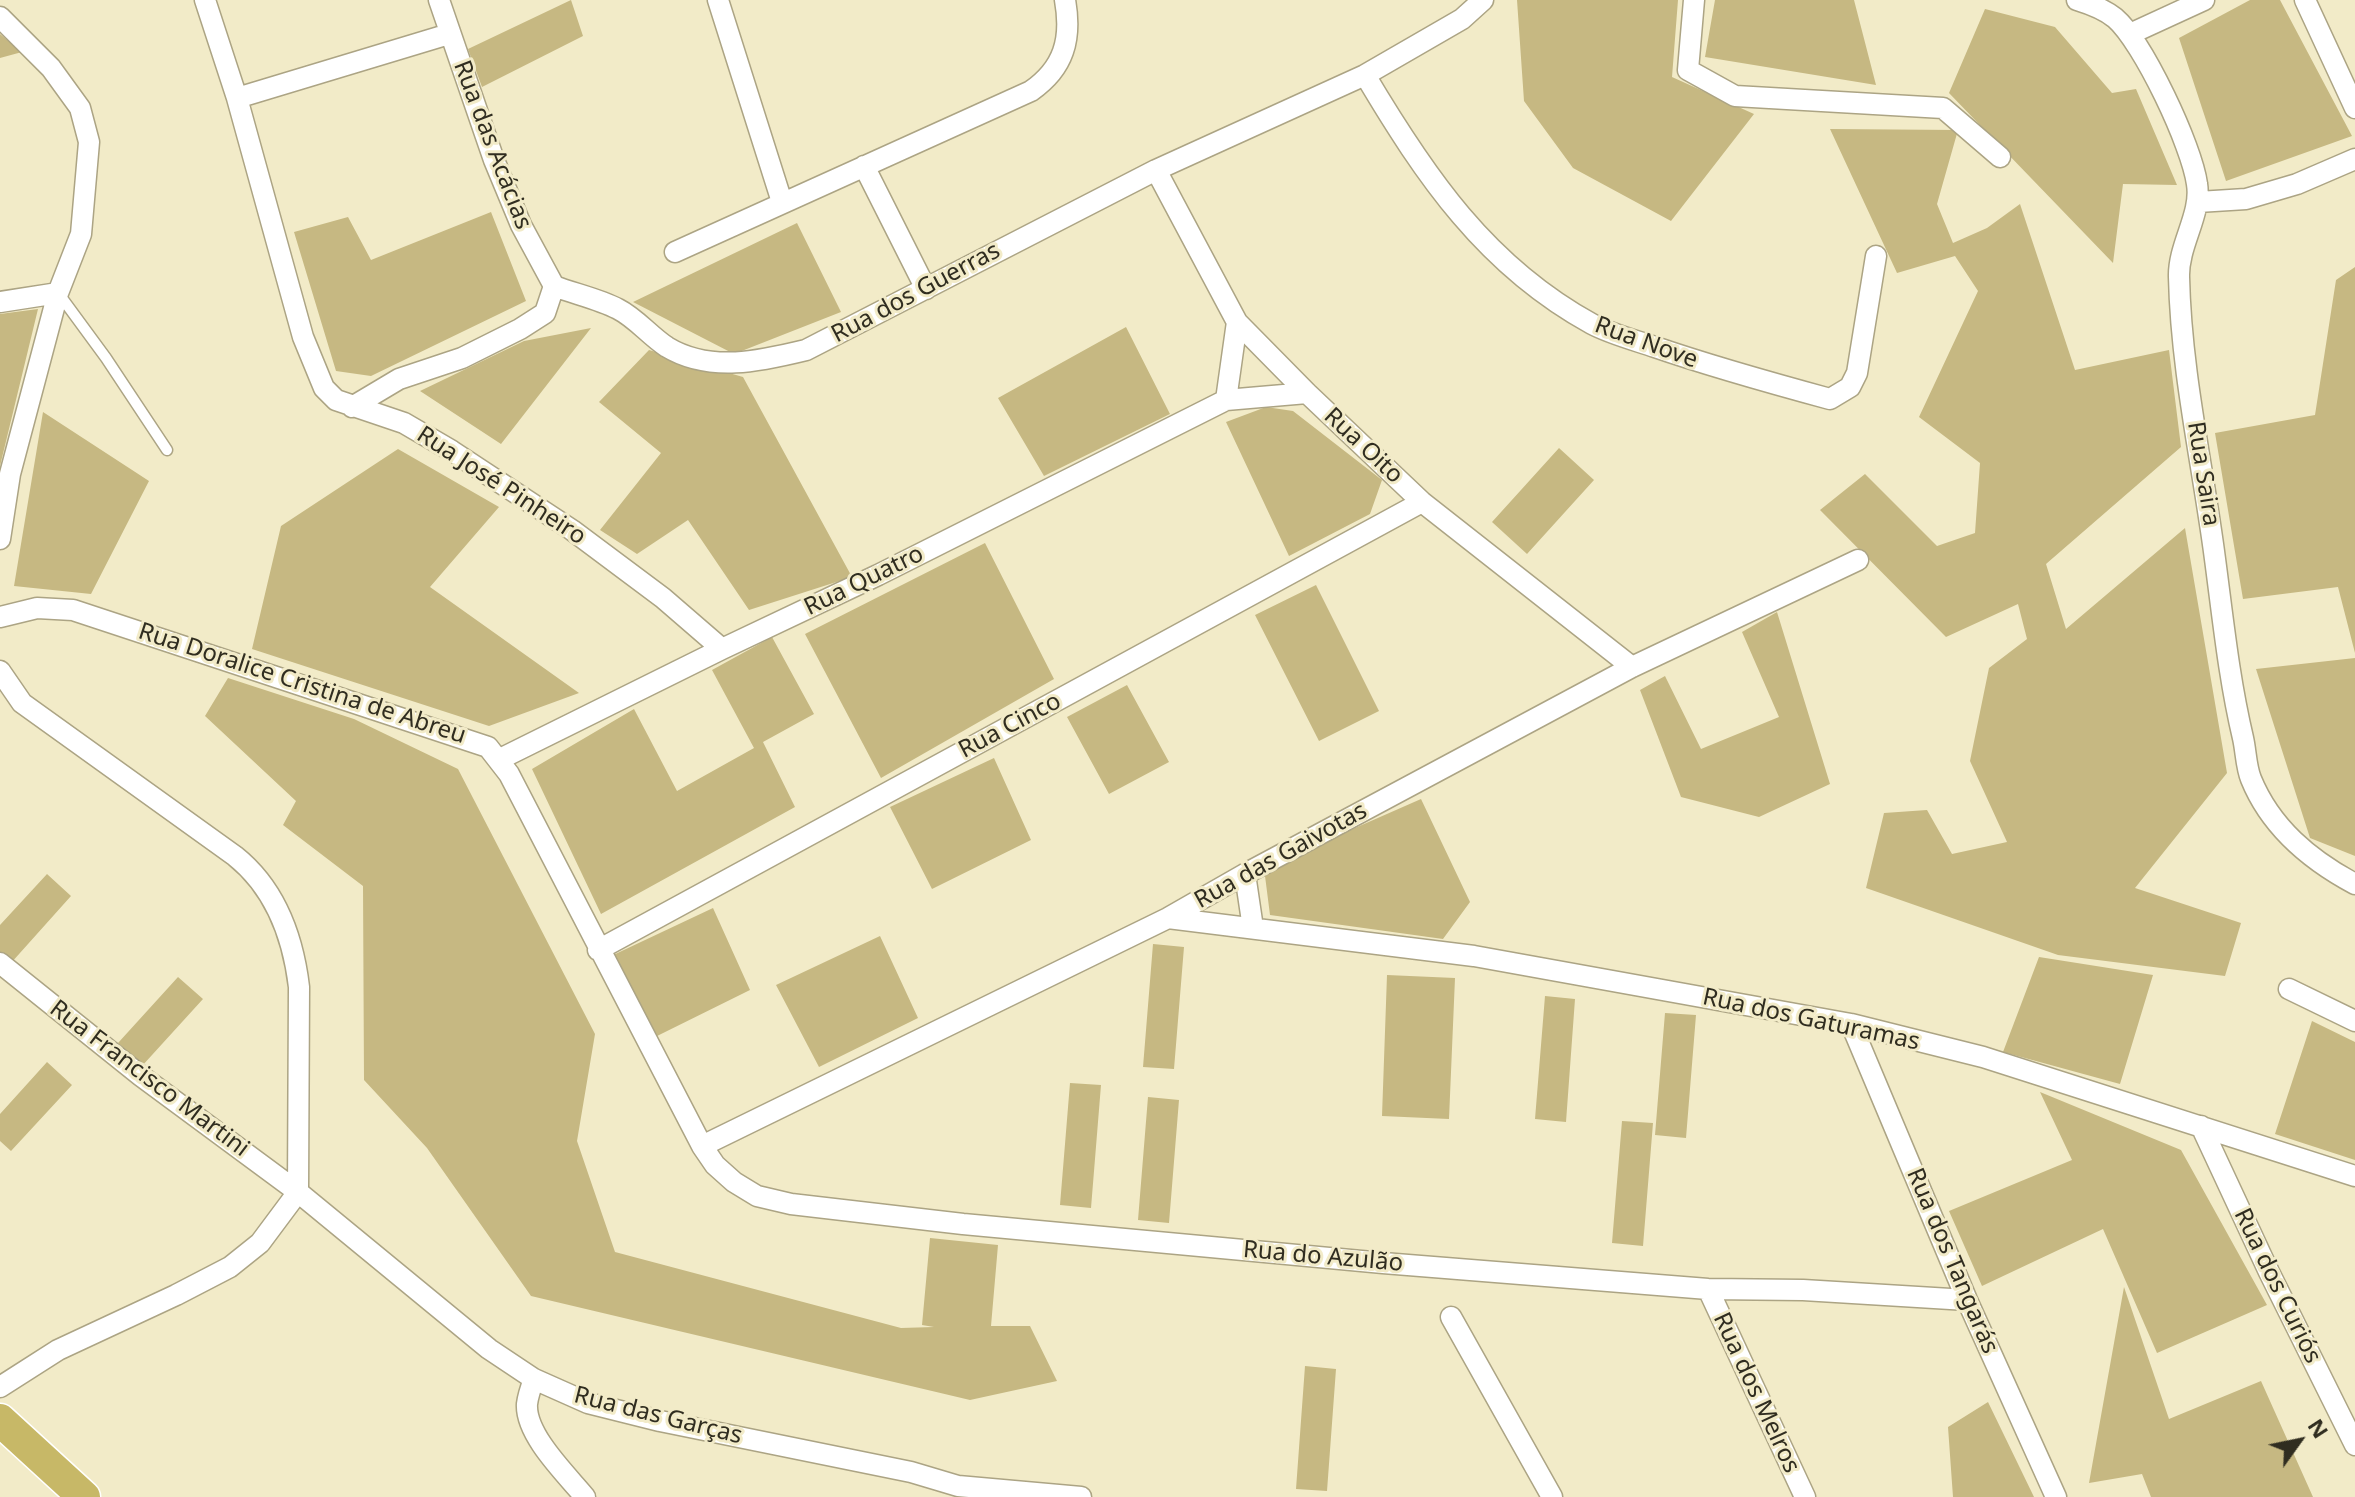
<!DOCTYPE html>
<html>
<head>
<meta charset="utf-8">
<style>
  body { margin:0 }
  #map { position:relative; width:2355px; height:1497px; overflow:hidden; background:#f2ebc8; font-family:"Noto Sans",sans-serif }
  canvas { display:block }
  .north { position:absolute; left:2259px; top:1401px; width:80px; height:80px; -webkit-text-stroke:6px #f2ebc8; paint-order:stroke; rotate:57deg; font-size:22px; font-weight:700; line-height:32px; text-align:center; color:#302d20 }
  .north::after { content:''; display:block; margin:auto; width:28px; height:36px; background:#302d20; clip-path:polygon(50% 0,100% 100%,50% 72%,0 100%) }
</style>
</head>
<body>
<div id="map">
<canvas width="2355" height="1497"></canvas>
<div class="north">N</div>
</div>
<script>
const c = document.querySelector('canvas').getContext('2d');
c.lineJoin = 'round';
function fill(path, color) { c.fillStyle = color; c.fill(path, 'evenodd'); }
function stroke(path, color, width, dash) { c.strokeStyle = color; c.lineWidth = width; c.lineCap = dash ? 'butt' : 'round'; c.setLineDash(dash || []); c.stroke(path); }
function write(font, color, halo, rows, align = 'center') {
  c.font = font + ' "Noto Sans",sans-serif'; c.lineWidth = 6; c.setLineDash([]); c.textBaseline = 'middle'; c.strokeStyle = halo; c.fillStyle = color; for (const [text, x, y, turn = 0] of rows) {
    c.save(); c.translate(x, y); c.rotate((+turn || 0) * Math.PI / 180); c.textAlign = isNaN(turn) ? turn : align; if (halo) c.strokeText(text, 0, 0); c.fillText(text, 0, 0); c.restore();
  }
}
fill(new Path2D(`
  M571,0L583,36L482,87L468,49Z
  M1517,0H1678L1672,77L1754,114L1671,221L1573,168L1524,101Z
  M1715,0H1854L1876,85L1705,57Z
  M2250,0H2280L2352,136L2226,181L2179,38Z
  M1985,9L2055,27L2112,93L2136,89L2177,185L2123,184L2113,263L1949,93Z
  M0,34L22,52L0,58Z
  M1830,129L1958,130L1937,204L1953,243L1987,228L2020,204L2075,370L2169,350L2181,447L2046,564L2066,629L2185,528L2227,773L2135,888L2241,923L2225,976L2058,955L1866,888L1884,813L1927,810L1952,854L2007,842L1970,761L1989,668L2027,639L2018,604L1946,637L1820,510L1865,474L1937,546L1975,533L1980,463L1919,417L1978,291L1955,256L1897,273Z
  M491,212L526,301L371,376L336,371L294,232L348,217L371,260Z
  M797,223L841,312L734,354L633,302Z
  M2355,267V653L2338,587L2243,599L2215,433L2315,415L2336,280Z
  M38,309L0,466V314Z
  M1126,327L1170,414L1044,476L998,398Z
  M591,328L501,444L420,391L524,341Z
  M649,350L743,377L852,577L749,610L688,520L637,554L600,530L661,453L599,402Z
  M1266,407L1293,411L1382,480L1370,514L1289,556L1226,422Z
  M43,412L149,481L91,594L14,586Z
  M1559,448L1594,480L1527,554L1492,522Z
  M398,449L499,507L430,587L579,693L489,726L252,649L281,526Z
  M985,543L1054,679L881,778L805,634Z
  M1316,585L1379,711L1319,741L1255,615Z
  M1777,612L1830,784L1759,817L1681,797L1640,690L1665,676L1701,749L1779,717L1742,632Z
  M772,637L814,714L763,742L795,807L601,914L532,769L634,709L677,791L754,748L712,670Z
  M2355,658V856L2310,838L2256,669Z
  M228,678L354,719L458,769L595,1034L577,1141L615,1252L901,1328L934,1327L922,1325L930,1238L998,1245L991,1326H1030L1057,1381L970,1400L531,1296L427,1148L364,1080L363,886L283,825L296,801L205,716Z
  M1127,685L1169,762L1109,794L1067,717Z
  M994,758L1031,840L932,889L890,807Z
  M1421,799L1470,902L1443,939L1270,915L1264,868Z
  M47,874L71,896L11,963L0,953V925Z
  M713,908L750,990L651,1039L609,957Z
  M880,936L918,1018L819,1067L776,985Z
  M1153,944L1184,947L1174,1069L1143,1067Z
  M2039,957L2153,975L2120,1084L2003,1052Z
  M1387,975L1455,978L1449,1119L1382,1116Z
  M178,977L203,999L142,1066L118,1043Z
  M1545,996L1575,999L1566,1122L1535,1119Z
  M1665,1013L1696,1015L1686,1138L1655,1135Z
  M2312,1021L2355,1042V1160L2275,1134Z
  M47,1062L72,1085L11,1151L0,1141V1114Z
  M1070,1083L1101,1085L1091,1208L1060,1205Z
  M2040,1092L2181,1150L2267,1305L2157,1353L2103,1229L1982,1286L1949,1211L2072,1160Z
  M1148,1097L1179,1100L1169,1223L1138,1220Z
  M1622,1121L1653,1123L1643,1246L1612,1243Z
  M2124,1287L2169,1419L2261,1381L2313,1497H2151L2142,1474L2089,1483Z
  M1305,1366L1336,1369L1327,1491L1296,1489Z
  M1988,1402L2034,1497H1953L1948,1427Z`), '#c6b882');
const lane = new Path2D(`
  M59,294L106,358L167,450`);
const street = new Path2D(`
  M205,0L237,98L303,337L324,388L336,400L404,423L452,451L572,530L663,598L722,649
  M439,0L494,160L521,225L554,286
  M718,0L782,202
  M1694,0L1688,70L1735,96L1943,108L2000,157
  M2077,0C2090,4 2104,9 2115,18C2143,42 2192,146 2197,184C2202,214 2178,245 2179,277C2181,372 2203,466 2215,559C2223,619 2229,679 2243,738C2246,751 2246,767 2251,779C2271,828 2310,860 2355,884
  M2305,0L2355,108
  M0,17L51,68L80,108L89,142L81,234L58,293L10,474L0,539
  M2130,34L2204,0
  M1365,75C1425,176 1486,266 1592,324C1611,334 1634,340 1655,347C1713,367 1771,383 1830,399L1850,387L1857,373L1876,256
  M237,98L449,34
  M864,166L926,289
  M1156,170L1237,322L1307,393L1422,502L1632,667
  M2198,202L2246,199L2297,184L2355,159
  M675,252L1031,91C1064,68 1072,39 1065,0
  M554,286C575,294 599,299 618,309C636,318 650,336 667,347C710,373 761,361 806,350L1156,170L1365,75L1462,19L1483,0
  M0,302L58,293
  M1226,400L1307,393
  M352,407L399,379L462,358L520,329L545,313L554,286
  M0,617L37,608L73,610L488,747L509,774L702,1146L715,1165L734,1182L757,1196L791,1204L963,1224L1383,1263L1708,1289L1803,1290L1967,1300
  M0,671L22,703L235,856C275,888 293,937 299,987L298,1192
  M500,759L722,649L878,575L1226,400L1237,322
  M1245,874L1253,928
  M1168,918L1474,956L1851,1024L1983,1057L2355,1176
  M598,950L1422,502
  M0,963L141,1076L298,1192L489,1349L534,1379L588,1403L660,1421L911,1472L958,1486L1081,1497
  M2289,989L2355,1021
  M1851,1024L1967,1300L2056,1497
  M2201,1126L2269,1272L2355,1445
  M702,1146L1168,918L1245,874L1632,667L1858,560
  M1708,1289L1805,1497
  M1451,1317L1552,1497
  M534,1379C531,1387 528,1396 527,1404C525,1435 567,1475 585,1497
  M0,1387L58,1350L176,1295L230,1267L260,1243L298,1192`);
const primary = new Path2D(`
  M0,1420L84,1497`);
stroke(lane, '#aca484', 13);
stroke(street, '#aca484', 23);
stroke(primary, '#fff', 35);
stroke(lane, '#fff', 10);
stroke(street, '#fff', 20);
stroke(primary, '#c7b867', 32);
write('24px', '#302d20', '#f2ebc8', [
  ["Rua das Acácias",492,145,69],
  ["Rua dos Guerras",916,293,-28],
  ["Rua Nove",1646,343,20],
  ["Rua Oito",1363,446,43],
  ["Rua Saira",2203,474,81],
  ["Rua José Pinheiro",501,486,33],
  ["Rua Quatro",864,581,-26],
  ["Rua Doralice Cristina de Abreu",302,684,18],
  ["Rua Cinco",1010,726,-28],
  ["Rua das Gaivotas",1281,856,-29],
  ["Rua dos Gaturamas",1811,1020,12],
  ["Rua Francisco Martini",149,1079,37],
  ["Rua do Azulão",1323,1257,5],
  ["Rua dos Tangarás",1952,1261,67],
  ["Rua dos Curiós",2277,1286,64],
  ["Rua dos Melros",1756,1393,65],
  ["Rua das Garças",658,1416,14]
]);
</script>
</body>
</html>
